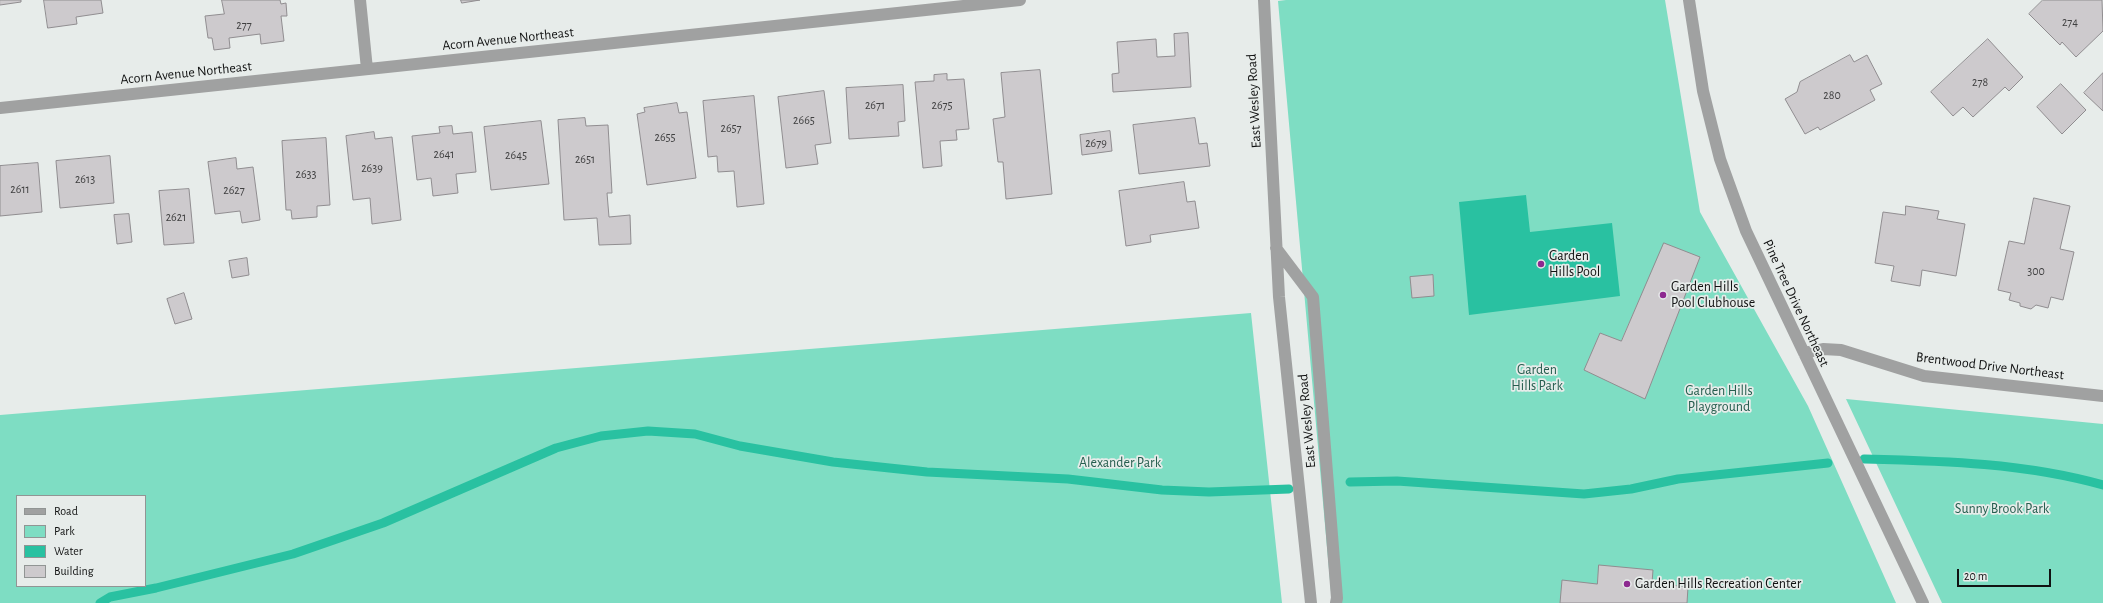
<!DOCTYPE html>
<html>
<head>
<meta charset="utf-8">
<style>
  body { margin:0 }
  #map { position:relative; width:2103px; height:603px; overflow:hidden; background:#e7ecea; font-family:"Alegreya Sans",sans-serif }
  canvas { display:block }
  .legend { position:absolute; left:16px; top:495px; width:130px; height:92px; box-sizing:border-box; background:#e7ecea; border:1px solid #919594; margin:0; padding:5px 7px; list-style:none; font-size:12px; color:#111212 }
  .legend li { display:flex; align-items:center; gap:8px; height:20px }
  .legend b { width:20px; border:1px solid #919594 }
  .scale { position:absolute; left:1957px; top:569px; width:94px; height:18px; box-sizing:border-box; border:2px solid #111212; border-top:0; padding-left:5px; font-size:12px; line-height:14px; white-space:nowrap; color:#111212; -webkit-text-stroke:3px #e7ecea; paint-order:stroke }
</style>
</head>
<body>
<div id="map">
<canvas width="2103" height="603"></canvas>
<ul class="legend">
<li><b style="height:5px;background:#a0a1a1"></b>Road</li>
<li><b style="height:11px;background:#7eddc3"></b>Park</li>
<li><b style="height:11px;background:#29c1a1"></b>Water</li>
<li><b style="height:11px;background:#cdcacd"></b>Building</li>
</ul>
<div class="scale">20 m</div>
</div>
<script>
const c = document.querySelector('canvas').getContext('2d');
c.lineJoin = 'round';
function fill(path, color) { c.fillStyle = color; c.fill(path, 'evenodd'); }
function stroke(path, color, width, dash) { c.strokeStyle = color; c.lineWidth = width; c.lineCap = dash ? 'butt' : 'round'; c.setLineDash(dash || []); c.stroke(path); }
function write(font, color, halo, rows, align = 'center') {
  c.font = font + ' "Alegreya Sans",sans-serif'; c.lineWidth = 3.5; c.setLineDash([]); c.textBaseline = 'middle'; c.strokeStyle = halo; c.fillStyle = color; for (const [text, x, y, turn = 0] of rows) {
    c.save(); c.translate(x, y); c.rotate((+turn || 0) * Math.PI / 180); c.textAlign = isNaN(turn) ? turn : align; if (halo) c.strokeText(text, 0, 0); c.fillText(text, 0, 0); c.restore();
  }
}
fill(new Path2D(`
  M1286,0H1665L1700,212L1808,406L1896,603H1332L1278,1Z
  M1251,313L1282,603H0V415ZM17,496H145V586H17Z
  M1846,399L2103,424V603H1942Z`), '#7eddc3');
fill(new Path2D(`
  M1526,195L1530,232L1612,223L1620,296L1469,315L1459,202Z`), '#29c1a1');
stroke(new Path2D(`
  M1864,459C1944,461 2025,463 2103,485
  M1350,482L1397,481L1584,494L1631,489L1678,479L1828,463
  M100,603L110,597L156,588L293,554L383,523L556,448L601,436L648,431L695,434L740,446L833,462L927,472L1068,479L1162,490L1209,492L1289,489`), '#29c1a1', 9);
const building = new Path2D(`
  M0,0H21V2L0,5Z
  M44,0H101L103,13L76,17L77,24L48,28Z
  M222,0H280L281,4L286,3L287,16H281L284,41L261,44L260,34L229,38L230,48L214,50L212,38H208L205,16L224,14Z
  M461,0H480L462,3Z
  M2043,0H2102L2103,31L2076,57L2062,42L2060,45L2029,14Z
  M1188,33L1191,87L1113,92L1112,74L1119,73L1117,42L1156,39L1157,57L1175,56L1174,34Z
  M1988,39L2023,77L2009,91L2005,87L1973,117L1963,107L1953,116L1931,92Z
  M1850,55L1854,62L1867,55L1882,84L1870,90L1875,100L1820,130L1818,127L1805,134L1785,99L1797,92L1800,82Z
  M1040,70L1052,194L1006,199L1003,162H998L993,119L1005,117L1001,73Z
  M2103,73V111L2084,93Z
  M947,74V80L964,79L969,129L956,130L957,140L940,141L942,166L923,168L915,82L934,81V75Z
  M2061,84L2086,110L2062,134L2037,107Z
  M903,85L905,121L898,122L899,136L849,139L846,88Z
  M824,91L831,143L815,145L818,164L786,168L778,97Z
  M754,96L764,204L737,207L734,171L718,172L717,156L708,157L703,101Z
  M677,103L679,113L687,112L696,178L647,185L637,114L645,112L644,108Z
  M585,118L586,126L608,125L612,193H607L609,217L630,215L631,244L599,245L597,218L564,220L558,120Z
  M1195,118L1199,144L1207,143L1210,166L1139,174L1133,125Z
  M541,121L549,184L491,190L484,127Z
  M452,126L453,134L472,132L476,172L456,174L458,193L433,196L431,178L417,180L412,136L440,133L439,127Z
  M1110,131L1112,151L1082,155L1080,135Z
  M374,132L375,139L392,137L401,220L372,224L370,198L353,200L346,136Z
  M326,138L330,205L317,206V217L292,219L291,210H286L282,141Z
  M110,156L114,203L60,208L56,161Z
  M236,158L237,169L253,167L260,220L242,223L240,211L215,214L208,162Z
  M38,163L42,212L0,216V166Z
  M1184,182L1187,202L1195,201L1199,228L1150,235L1151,242L1126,246L1119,191Z
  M189,189L194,243L164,245L159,191Z
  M2034,198L2070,206L2060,249L2074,252L2063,300L2051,297L2048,308L2036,305L2031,309L2020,306V303L2009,300L2011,293L1998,290L2009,241L2024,244Z
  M1906,206L1939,211L1937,219L1965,224L1956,276L1922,270L1920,286L1891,281L1894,266L1875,263L1883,212L1905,215Z
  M129,214L132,242L117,244L114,215Z
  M1664,243L1700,257L1645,399L1584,370L1600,333L1621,341Z
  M247,258L249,275L232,278L229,261Z
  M1433,275L1434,296L1412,298L1410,277Z
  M184,293L192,319L175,324L167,299Z
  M1599,565L1653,570L1652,583L1688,587L1687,603H1560L1562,580L1597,584Z`);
fill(building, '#cdcacd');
stroke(building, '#908d90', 1);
stroke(new Path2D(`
  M360,0L367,69
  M1264,0L1279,297L1311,603
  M1689,0L1703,91L1720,159L1746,231L1923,603
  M0,108L1020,0
  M1276,248L1313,297L1337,598L1336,603
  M1804,353L1823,349L1841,350L1924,376L2103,396`), '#a0a1a1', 12);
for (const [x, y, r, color] of [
  [1541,264,4,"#8d2990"],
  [1663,295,4,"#8d2990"],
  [1627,584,4,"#8d2990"]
]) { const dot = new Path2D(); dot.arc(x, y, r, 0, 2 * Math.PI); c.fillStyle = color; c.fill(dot); stroke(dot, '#e7ecea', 1.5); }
write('12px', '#404041', null, [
  ["274",2070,22],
  ["277",244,25],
  ["278",1980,82],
  ["280",1832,95],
  ["2671",875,105],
  ["2675",942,105],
  ["2665",804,120],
  ["2657",731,128],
  ["2655",665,137],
  ["2679",1096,143],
  ["2641",444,154],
  ["2645",516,155],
  ["2651",585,159],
  ["2639",372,168],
  ["2633",306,174],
  ["2613",85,179],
  ["2611",20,189],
  ["2627",234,190],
  ["2621",176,217],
  ["300",2036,271]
]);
write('14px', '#111212', '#e7ecea', [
  ["Acorn Avenue Northeast",508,39,-6],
  ["Acorn Avenue Northeast",186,73,-6],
  ["East Wesley Road",1254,101,-93],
  ["Pine Tree Drive Northeast",1796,303,65],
  ["Brentwood Drive Northeast",1990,366,7],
  ["East Wesley Road",1307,421,-95]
]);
write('14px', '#111212', '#e7ecea', [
  ["Garden",1549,256],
  ["Hills Pool",1549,272],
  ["Garden Hills",1671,287],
  ["Pool Clubhouse",1671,303],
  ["Garden Hills Recreation Center",1635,584]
], 'left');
write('14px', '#265e4f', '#e7ecea', [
  ["Garden",1537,370],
  ["Hills Park",1537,386],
  ["Garden Hills",1719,391],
  ["Playground",1719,407],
  ["Alexander Park",1120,463],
  ["Sunny Brook Park",2002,509]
]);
</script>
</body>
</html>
